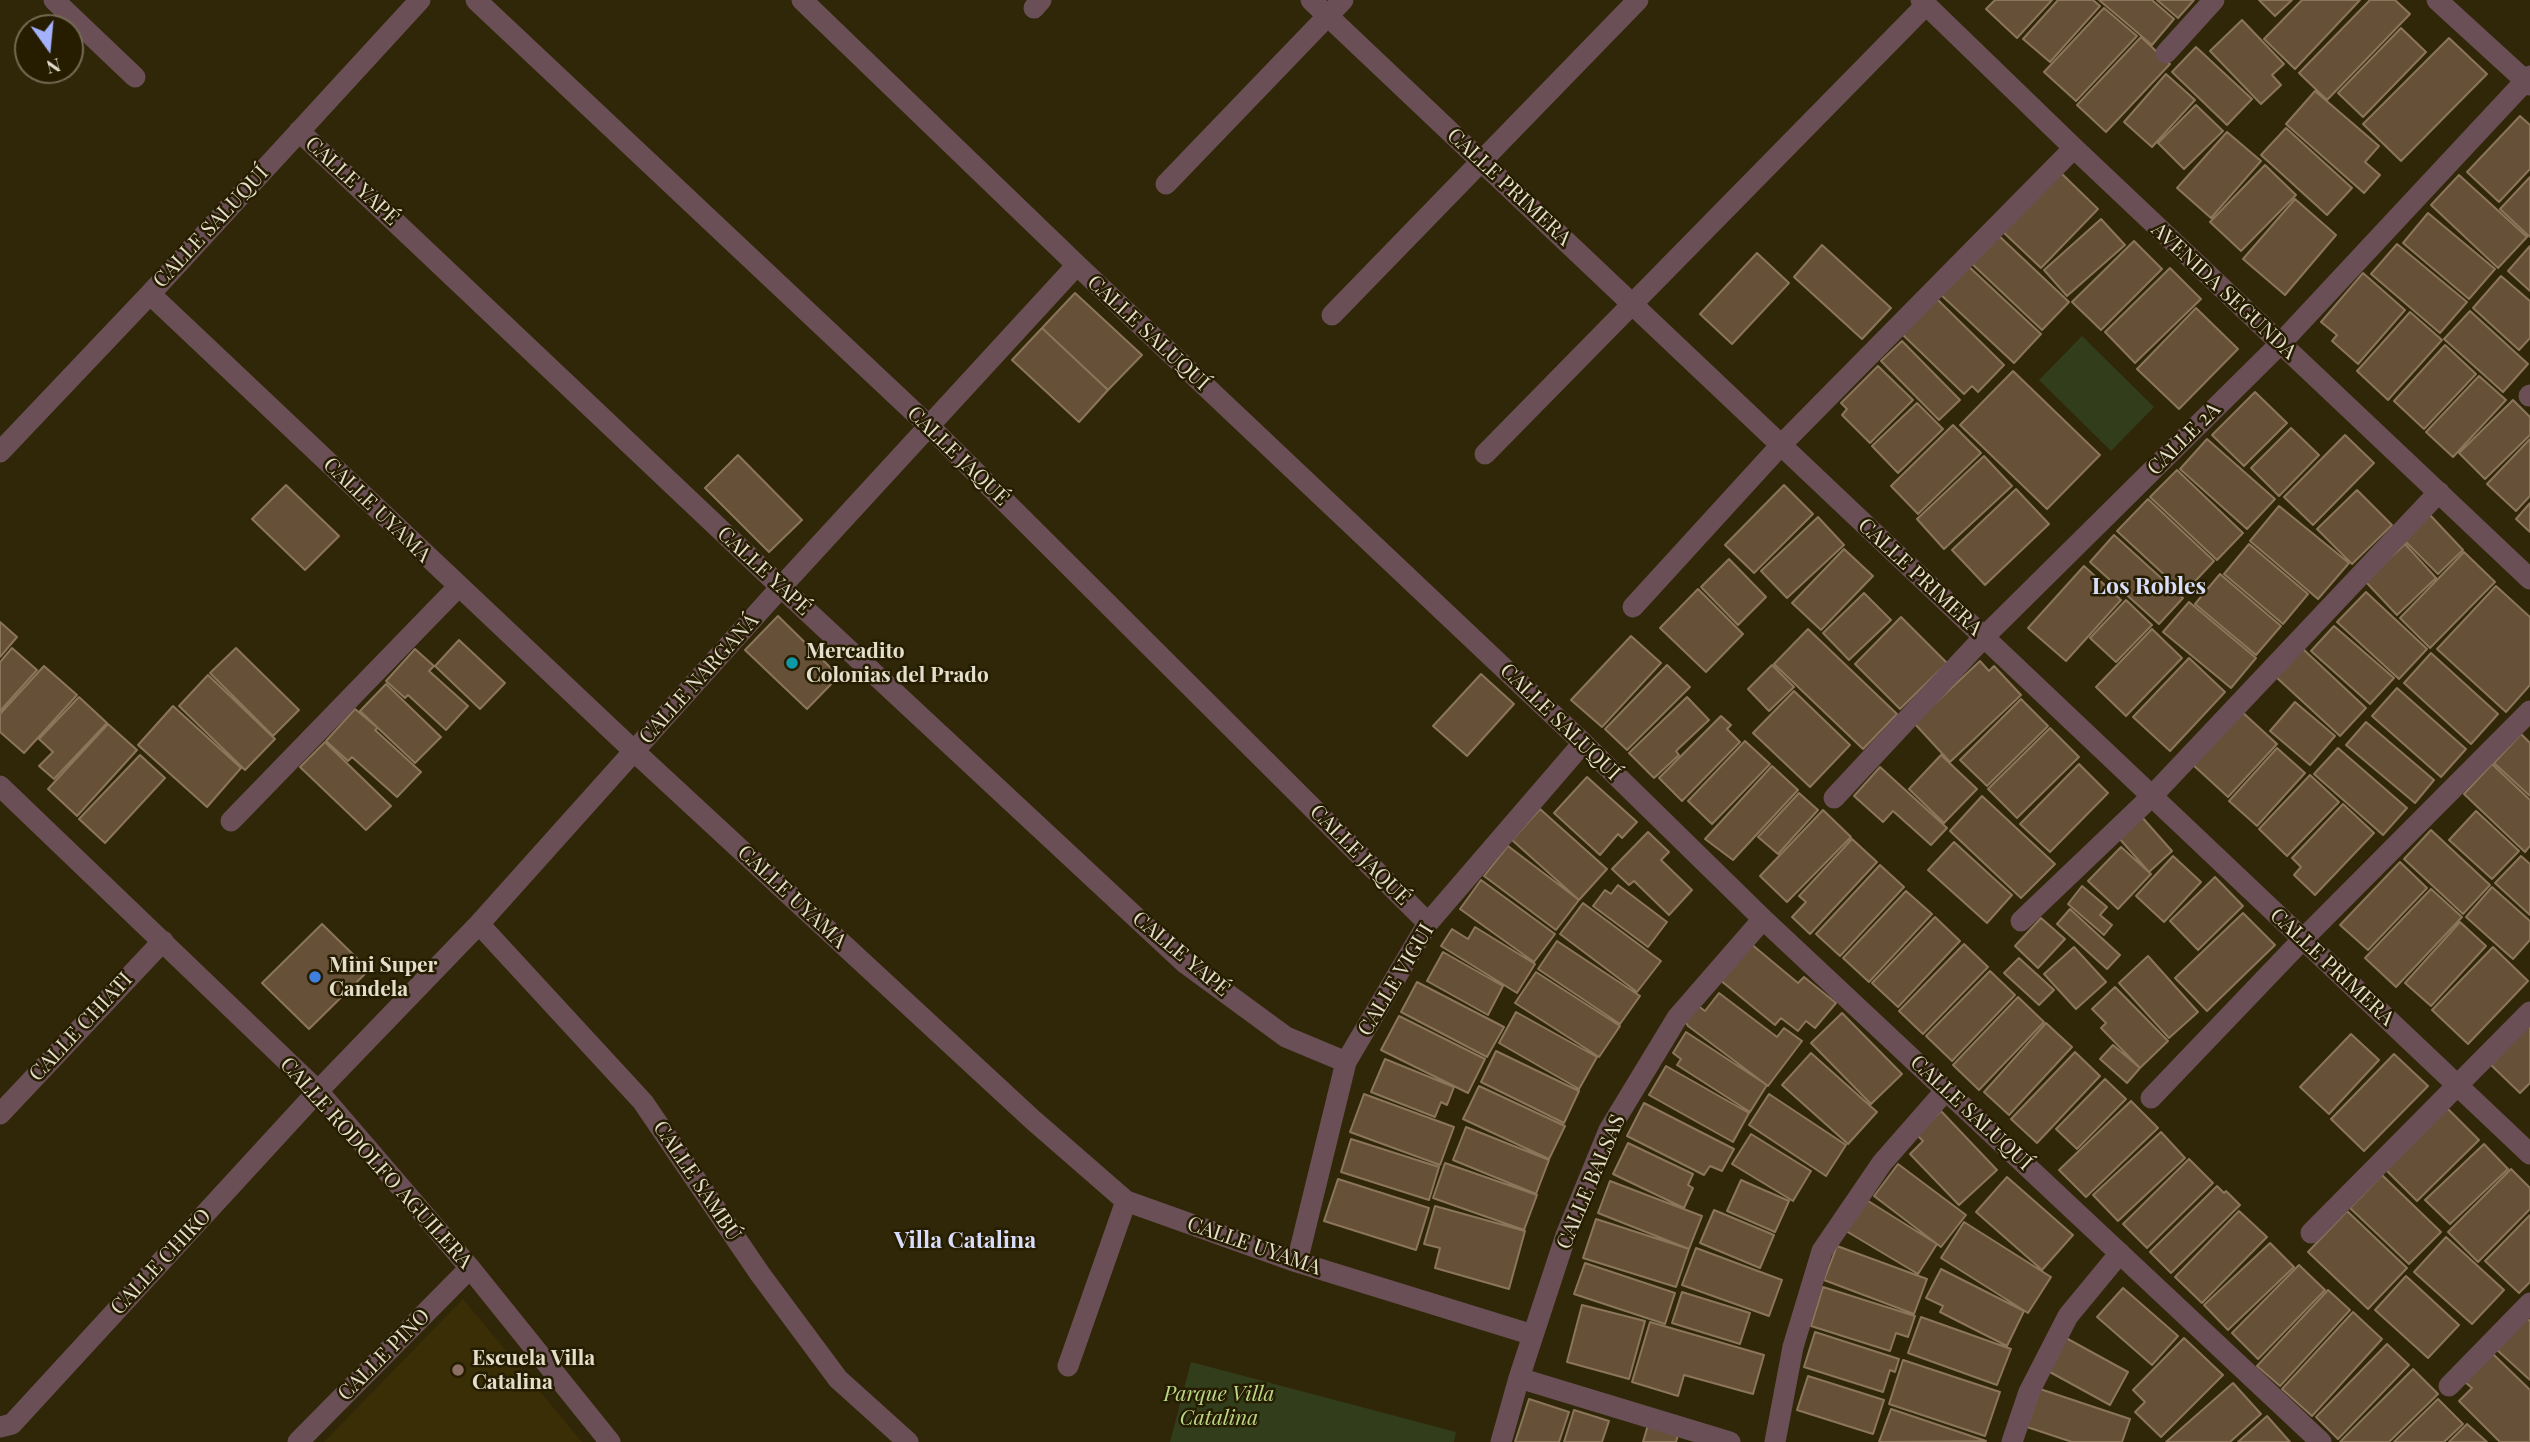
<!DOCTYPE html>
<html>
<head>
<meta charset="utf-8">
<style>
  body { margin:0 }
  #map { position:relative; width:2530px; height:1442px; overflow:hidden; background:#302708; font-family:"Playfair Display",serif }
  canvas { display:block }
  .north { position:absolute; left:14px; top:14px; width:70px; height:70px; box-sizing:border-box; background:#261d01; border:2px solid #726a53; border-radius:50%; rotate:165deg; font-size:19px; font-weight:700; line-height:28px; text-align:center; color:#e4decd }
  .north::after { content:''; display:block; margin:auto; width:24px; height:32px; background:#a4b2fc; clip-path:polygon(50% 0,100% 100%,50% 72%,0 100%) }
</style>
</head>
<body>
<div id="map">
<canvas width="2530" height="1442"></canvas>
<div class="north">N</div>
</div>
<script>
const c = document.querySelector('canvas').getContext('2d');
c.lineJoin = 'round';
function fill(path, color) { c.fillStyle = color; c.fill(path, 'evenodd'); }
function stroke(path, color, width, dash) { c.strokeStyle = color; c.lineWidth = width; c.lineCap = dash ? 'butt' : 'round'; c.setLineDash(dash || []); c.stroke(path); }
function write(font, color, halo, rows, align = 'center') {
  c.font = font + ' "Playfair Display",serif'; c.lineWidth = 5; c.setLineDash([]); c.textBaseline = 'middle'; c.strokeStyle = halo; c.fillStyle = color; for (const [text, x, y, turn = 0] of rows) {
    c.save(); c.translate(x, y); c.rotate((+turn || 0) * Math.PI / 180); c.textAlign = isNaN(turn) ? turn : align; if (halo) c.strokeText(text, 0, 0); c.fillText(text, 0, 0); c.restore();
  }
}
fill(new Path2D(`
  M463,1299L582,1442H324Z`), '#392e06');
fill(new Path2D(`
  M2082,336L2154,407L2111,451L2039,380Z
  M1191,1362L1456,1432L1454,1442H1170Z`), '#313d1b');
const building = new Path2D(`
  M1995,0H2052L2017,38L1986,9Z
  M2058,0H2093L2100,6L2050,62L2023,39Z
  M2099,0H2152L2174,19L2152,45Z
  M2157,0H2194L2178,18Z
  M2259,0H2292L2275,16Z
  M2302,0H2360L2295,69L2264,39Z
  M2370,0H2395L2410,14L2327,100L2299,73Z
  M2104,8L2137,36L2076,101L2044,72Z
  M2242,20L2284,64L2272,75L2281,85L2261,104L2210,51Z
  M2401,28L2426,52L2363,117L2338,93Z
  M2141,37L2170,64L2106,132L2077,105Z
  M2449,38L2487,74L2401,161L2363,124Z
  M2196,47L2252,99L2227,125L2172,72Z
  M2166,74L2195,100L2152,147L2124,122Z
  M2315,91L2379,146L2365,162L2380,175L2364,193L2286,124Z
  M2196,105L2223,131L2184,169L2158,143Z
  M2520,116L2530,125V169L2499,202L2467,172Z
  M2286,128L2352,188L2327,215L2261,155Z
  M2227,132L2261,161L2211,218L2177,188Z
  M2265,165L2296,195L2241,251L2210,222Z
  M2060,172L2098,209L2041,268L2002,231Z
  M2459,175L2527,237L2498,268L2431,205Z
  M2530,177V237L2500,209Z
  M2295,199L2336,235L2285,295L2243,259Z
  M2428,213L2495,269L2469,299L2403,243Z
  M2101,219L2125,245L2067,296L2044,270Z
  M1996,233L2069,302L2042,330L1969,261Z
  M2134,241L2162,269L2101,330L2072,302Z
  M2397,244L2467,302L2440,333L2371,274Z
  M1822,245L1891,308L1862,339L1794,277Z
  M2530,246V291L2508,271Z
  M1757,253L1789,283L1732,344L1700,314Z
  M1966,264L2041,334L2014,363L1939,293Z
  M2170,268L2201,299L2135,363L2105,332Z
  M2363,273L2405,310L2358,364L2332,341L2337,335L2321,322Z
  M2501,276L2530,301V338L2519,350L2473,308Z
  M1075,293L1142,355L1108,390L1042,328Z
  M1936,298L2004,365L1978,392L1972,386L1964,394L1902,334Z
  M2196,308L2238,349L2179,409L2137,369Z
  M2470,311L2528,364L2503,392L2444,339Z
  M2410,312L2442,340L2388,400L2357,371Z
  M1042,328L1108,390L1079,422L1012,360Z
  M1902,341L1960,400L1939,420L1881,361Z
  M2445,345L2476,374L2424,429L2394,401Z
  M1878,366L1913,400L1870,443L1842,415L1847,409L1841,403Z
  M2013,371L2100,455L2047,509L1960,425Z
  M2479,376L2506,400L2453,457L2426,432Z
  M2255,392L2287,423L2244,466L2212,435Z
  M2513,400L2530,417V435L2485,479L2459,453Z
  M1917,403L1943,429L1898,473L1872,446Z
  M1953,425L1981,453L1918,514L1891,486Z
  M2291,428L2319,455L2279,496L2251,468Z
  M2345,435L2374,463L2313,525L2284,497Z
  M2207,439L2275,499L2247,529L2180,469Z
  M2530,439V496L2516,511L2487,484Z
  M738,455L802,520L769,552L705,488Z
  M1984,456L2012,486L1944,549L1917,519Z
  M2177,470L2243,533L2217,560L2150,497Z
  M286,485L339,536L305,570L252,519Z
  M1784,485L1813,514L1754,573L1725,545Z
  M2016,489L2049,524L1985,585L1952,550Z
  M2357,490L2392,525L2352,564L2317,529Z
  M2148,499L2214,561L2184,593L2117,531Z
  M2530,503V532L2516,519Z
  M2279,506L2349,563L2318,599L2250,541Z
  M2430,515L2463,550L2438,574L2404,540Z
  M1818,517L1844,545L1787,598L1761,571Z
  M2114,535L2183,598L2159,624L2090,562Z
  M2249,544L2308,594L2283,624L2224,574Z
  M2405,544L2436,578L2397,615L2365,581Z
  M1844,549L1873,576L1821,630L1792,603Z
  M2464,552L2495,582L2430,648L2400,618Z
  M1729,559L1766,597L1738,625L1701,587Z
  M2084,566L2121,600L2066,661L2028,628Z
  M2220,574L2281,626L2256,655L2195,604Z
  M2496,586L2530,617V685L2506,712L2437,649Z
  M1698,589L1743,634L1706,672L1660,628Z
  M2366,592L2427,649L2399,679L2337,622Z
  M1864,593L1891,620L1849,660L1823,633Z
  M2126,600L2152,625L2116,662L2090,638Z
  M2189,602L2256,658L2231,688L2163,632Z
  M778,616L839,676L807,709L745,650Z
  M1901,617L1947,663L1900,709L1855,664Z
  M0,622L17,637L0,657Z
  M2334,626L2394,678L2370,704L2311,651Z
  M1808,629L1897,714L1863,749L1774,664Z
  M2152,629L2182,658L2126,716L2096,687Z
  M1631,636L1661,663L1602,727L1571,700Z
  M459,640L505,683L480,709L435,666Z
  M12,648L37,670L0,711V662Z
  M236,648L299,710L273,736L210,673Z
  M415,649L434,666L429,671L468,706L446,730L408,695L405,698L386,681Z
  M2303,649L2366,708L2340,736L2276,677Z
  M2431,653L2498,714L2471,744L2404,683Z
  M2189,658L2225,692L2170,751L2133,717Z
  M1980,661L1989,671L1994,666L2021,695L1950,762L1914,723Z
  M1667,665L1690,687L1627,750L1605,729Z
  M1772,665L1794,687L1769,711L1748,689Z
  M44,666L77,695L24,753L0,732V714Z
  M1481,674L1514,704L1467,756L1433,726Z
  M208,675L275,739L245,770L179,706Z
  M386,684L441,737L415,763L360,711Z
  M2397,688L2466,749L2441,777L2372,716Z
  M1794,691L1850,745L1810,787L1753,733Z
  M79,697L107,723L54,779L39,766L53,752L39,739Z
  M1687,697L1709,720L1676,751L1679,755L1654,778L1629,753Z
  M2021,699L2048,726L1987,786L1960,760Z
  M2295,702L2335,736L2310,765L2270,731Z
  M173,706L241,768L207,807L138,745Z
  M355,709L378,728L375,730L421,772L397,797L352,757L348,761L326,741Z
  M2240,710L2277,744L2228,797L2191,763Z
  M1721,716L1731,725L1727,729L1740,742L1682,801L1659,778Z
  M2366,722L2434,780L2415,803L2346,745Z
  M108,724L137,750L77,816L48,789Z
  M2050,728L2079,757L2017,818L1988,789Z
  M2521,734L2530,743V796L2494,763Z
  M1745,741L1770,764L1712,824L1688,801Z
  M325,742L391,806L366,830L300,767Z
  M2277,748L2305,773L2257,826L2229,801Z
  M2338,748L2407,808L2383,835L2314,774Z
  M140,755L165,778L105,843L79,819Z
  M1941,755L1977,789L1944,823L1909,789Z
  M2079,764L2108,793L2050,852L2020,824Z
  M2492,764L2530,800V846L2525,852L2464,794Z
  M1772,766L1798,790L1733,860L1705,839Z
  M1880,767L1947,828L1931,845L1893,811L1883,822L1854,796Z
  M2310,775L2339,802L2287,856L2259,829Z
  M1587,777L1637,822L1622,838L1618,834L1600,855L1554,813Z
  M1799,793L1818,810L1778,854L1758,837Z
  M1982,796L2055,864L2021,898L1950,831Z
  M2343,804L2374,833L2315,895L2294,875L2301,867L2292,858Z
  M1540,809L1607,869L1579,900L1512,840Z
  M1823,810L1851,837L1787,902L1760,876Z
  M2476,811L2519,851L2492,879L2449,840Z
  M2141,816L2172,851L2149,872L2118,837Z
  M2431,830L2490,885L2463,914L2404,859Z
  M1648,832L1669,852L1661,860L1692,890L1669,915L1634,881L1629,885L1612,869Z
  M1852,839L1877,862L1810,934L1792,917L1806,902L1799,896Z
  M1954,842L2012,895L1987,923L1928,870Z
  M1508,846L1579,900L1556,930L1484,876Z
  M2121,847L2151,874L2118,909L2088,881Z
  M2173,856L2201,882L2164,922L2136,896Z
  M2521,856L2530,864V915L2495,883Z
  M2400,862L2427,888L2368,950L2340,925Z
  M1880,865L1904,887L1840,956L1816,934Z
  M2215,877L2243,906L2198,950L2170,921Z
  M1481,880L1555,934L1534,962L1460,909Z
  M1618,885L1667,922L1648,947L1593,906L1605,890L1611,894Z
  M2082,886L2107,907L2100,915L2112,925L2104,935L2068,904Z
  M2492,887L2530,921V940L2513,959L2466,917Z
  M2431,889L2462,917L2396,987L2365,958Z
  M1906,891L1932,914L1869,982L1843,958Z
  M1583,903L1661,961L1637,992L1560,934Z
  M2070,909L2120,955L2107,969L2057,924Z
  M2243,913L2275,945L2207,1011L2175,978Z
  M1935,917L1960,941L1898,1007L1872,983Z
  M2041,918L2065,939L2038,968L2015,946Z
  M2460,922L2486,946L2431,1006L2405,983Z
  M322,924L369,970L309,1029L262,983Z
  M1475,927L1535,964L1517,993L1441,946L1452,929L1468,939Z
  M1557,941L1640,996L1620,1024L1538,969Z
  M1750,943L1798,983L1804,977L1836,1003L1815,1028L1806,1021L1798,1031L1781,1018L1775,1025L1720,980Z
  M1964,944L1988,967L1923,1034L1899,1011Z
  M2074,947L2106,982L2076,1009L2044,974Z
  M2493,947L2528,981L2468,1044L2432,1010Z
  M1443,952L1503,986L1488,1015L1427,981Z
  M2148,956L2198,1012L2169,1038L2119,983Z
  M2019,958L2054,990L2039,1005L2004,973Z
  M1990,971L2015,995L1952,1061L1926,1036Z
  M1536,972L1620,1026L1599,1057L1515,1003Z
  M1417,982L1504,1027L1487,1057L1401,1012Z
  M2115,987L2168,1041L2140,1068L2101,1028L2106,1023L2092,1009Z
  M1719,993L1777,1037L1784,1028L1802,1041L1768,1086L1688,1026L1685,1021L1697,1005L1705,1011Z
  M2018,997L2044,1022L1979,1090L1953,1065Z
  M1516,1012L1597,1057L1579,1089L1499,1043Z
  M1842,1013L1902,1074L1871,1104L1811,1043Z
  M1399,1016L1485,1059L1468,1093L1381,1050Z
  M2530,1021V1083L2520,1093L2491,1065Z
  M2046,1023L2072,1047L2009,1115L1984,1092Z
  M1686,1032L1767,1085L1750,1112L1677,1065L1681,1059L1673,1053Z
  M2351,1034L2379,1060L2329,1114L2300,1087Z
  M2113,1045L2140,1068L2127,1083L2100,1059Z
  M1496,1051L1579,1091L1564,1123L1481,1082Z
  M2075,1052L2100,1076L2037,1143L2011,1119Z
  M1811,1053L1877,1112L1848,1144L1782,1085Z
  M2394,1054L2428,1086L2364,1151L2331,1119Z
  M1385,1059L1454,1087L1447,1105L1441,1102L1435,1117L1371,1092Z
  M1666,1066L1749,1113L1733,1142L1649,1095Z
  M2105,1079L2126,1099L2077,1149L2056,1129Z
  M1479,1086L1565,1126L1549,1159L1463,1119Z
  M1364,1094L1454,1127L1440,1165L1350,1132Z
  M1769,1094L1846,1145L1826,1176L1749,1125Z
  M2131,1101L2158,1128L2086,1197L2059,1170Z
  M1644,1103L1734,1149L1722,1171L1710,1166L1704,1175L1627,1136Z
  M2447,1108L2479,1140L2417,1201L2385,1169Z
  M1941,1111L1997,1170L1959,1205L1910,1154L1923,1141L1917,1135Z
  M1466,1127L1549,1160L1536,1194L1453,1160Z
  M2161,1132L2185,1158L2118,1221L2093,1195Z
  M1751,1134L1811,1171L1793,1201L1732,1164Z
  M1351,1139L1439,1167L1429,1200L1341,1172Z
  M1628,1143L1693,1174L1688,1185L1693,1188L1684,1208L1613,1174Z
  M2484,1144L2508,1169L2450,1224L2425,1200Z
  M2189,1159L2213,1183L2147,1248L2123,1224Z
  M1445,1163L1537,1195L1524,1230L1433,1198Z
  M1898,1164L1966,1215L1941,1247L1874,1196Z
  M2511,1169L2530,1188V1209L2478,1262L2448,1232Z
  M2382,1175L2441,1232L2409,1264L2350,1208Z
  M2007,1177L2073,1235L2042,1270L1976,1212Z
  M1338,1179L1429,1208L1416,1250L1324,1221Z
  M1741,1180L1789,1201L1775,1232L1727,1211Z
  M1610,1181L1702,1216L1689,1249L1598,1213Z
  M2217,1186L2224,1193L2226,1191L2240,1205L2171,1273L2150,1252Z
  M1865,1199L1937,1244L1918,1274L1846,1231Z
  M1435,1206L1525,1231L1509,1289L1435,1268L1440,1248L1424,1244Z
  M1714,1210L1774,1235L1760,1268L1700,1243Z
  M2239,1211L2267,1237L2202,1303L2175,1277Z
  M2347,1211L2407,1268L2368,1309L2308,1252Z
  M2530,1215V1282L2519,1293L2485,1261Z
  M1596,1219L1689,1249L1676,1287L1583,1258Z
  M1964,1222L2051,1277L2028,1313L1941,1258Z
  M2446,1237L2504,1290L2472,1324L2414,1272Z
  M2270,1243L2294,1267L2228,1330L2204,1305Z
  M1837,1246L1927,1279L1914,1314L1824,1280Z
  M1696,1248L1782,1280L1769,1316L1682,1285Z
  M1585,1263L1675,1293L1665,1324L1574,1294Z
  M2299,1265L2325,1290L2258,1359L2232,1333Z
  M1941,1269L2024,1311L2007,1346L1940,1312L1943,1306L1926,1298Z
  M2406,1276L2459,1325L2428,1358L2375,1310Z
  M1823,1287L1915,1316L1908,1337L1896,1333L1890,1351L1811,1326Z
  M2123,1288L2178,1336L2152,1365L2097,1317Z
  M2328,1290L2350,1310L2280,1386L2257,1366Z
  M1682,1292L1750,1313L1740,1344L1672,1323Z
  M1582,1305L1645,1321L1629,1379L1567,1362Z
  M2353,1312L2382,1339L2312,1416L2282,1389Z
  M1921,1317L2011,1349L1997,1385L1908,1353Z
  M2527,1318L2530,1321V1380L2497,1350Z
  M1650,1322L1764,1355L1753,1394L1684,1375L1678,1396L1632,1382Z
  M1815,1332L1899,1359L1895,1372L1890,1370L1883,1392L1804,1367Z
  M2066,1338L2128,1372L2110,1405L2048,1371Z
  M2184,1338L2223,1375L2161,1437L2135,1412L2145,1402L2133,1390Z
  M2387,1344L2409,1365L2338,1439L2316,1417Z
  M2493,1354L2530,1390V1442H2500L2459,1401L2472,1388L2465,1382Z
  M1903,1360L2000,1392L1985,1436L1889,1404Z
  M2413,1369L2438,1394L2389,1442H2340Z
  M1808,1376L1884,1400L1873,1434L1797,1410Z
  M2233,1383L2261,1414L2230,1442H2166Z
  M2040,1389L2130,1419L2122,1442H2072L2027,1427Z
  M1529,1399L1569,1412L1559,1442H1515Z
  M2438,1399L2463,1424L2444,1442H2394Z
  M1891,1409L1986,1441L1879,1442Z
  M1574,1410L1609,1421L1602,1442H1564Z
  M2267,1416L2290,1442H2238Z
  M2467,1424L2487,1442H2449Z
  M1648,1425L1678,1435L1676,1442H1643Z`);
fill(building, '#665138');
stroke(building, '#8b755b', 2);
stroke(new Path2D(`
  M54,0L135,77
  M476,0L930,427L1428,923
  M802,0L1077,265L1583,743L1763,919L2321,1442
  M1311,0L2530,1154
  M1921,0L2074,148L2530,579
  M2437,0L2530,85
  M1034,8L1041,0
  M2166,53L2214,0
  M299,131L781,587L1185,963L1286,1037L1346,1062
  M1166,184L1343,0
  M150,294L635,752L1033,1120L1126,1201L1297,1262L1533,1335
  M1332,315L1638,0
  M2529,396L2530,395
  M0,452L150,294L420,0
  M1485,454L1926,5
  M1633,607L1781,445L2074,148
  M0,786L318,1091L470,1268L610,1442
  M1834,798L1984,637L2280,344L2530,76
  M231,821L458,587
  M2021,921L2152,796L2439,492
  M479,924L643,1102L760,1274L838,1379L908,1442
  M2151,1098L2303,939L2530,711
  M0,1114L163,941
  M2311,1233L2530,1012
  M1297,1262L1346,1062L1428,923L1583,743
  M1068,1366L1126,1201
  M1519,1378L1730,1442
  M2449,1386L2530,1303
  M0,1427L12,1424L318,1091L479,924L781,587L1077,265
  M298,1442L470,1268
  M1501,1442L1519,1378L1566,1235L1609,1130L1677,1018L1763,919
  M1775,1442L1793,1347L1822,1251L1882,1163L1946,1090
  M2012,1442L2029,1392L2068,1316L2120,1253`), '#6a5056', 21);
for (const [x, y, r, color] of [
  [792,663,7,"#0f9aa8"],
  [315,977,7,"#3f7fe0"],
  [458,1370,7,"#8d6e63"]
]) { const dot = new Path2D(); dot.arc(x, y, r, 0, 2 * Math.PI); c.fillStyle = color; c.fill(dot); stroke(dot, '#261d01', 2.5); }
write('21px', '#e4decd', '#261d01', [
  ["CALLE YAPÉ",352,181,43],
  ["CALLE PRIMERA",1509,187,43],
  ["CALLE SALUQUÍ",211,227,-47],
  ["AVENIDA SEGUNDA",2224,291,43],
  ["CALLE SALUQUÍ",1148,333,43],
  ["CALLE 2A",2184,439,-45],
  ["CALLE JAQUÉ",958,456,44],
  ["CALLE UYAMA",377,510,44],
  ["CALLE YAPÉ",764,571,43],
  ["CALLE PRIMERA",1920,577,43],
  ["CALLE NARGANÁ",699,679,-48],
  ["CALLE SALUQUÍ",1560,722,44],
  ["CALLE JAQUÉ",1360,855,45],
  ["CALLE UYAMA",792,897,43],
  ["CALLE YAPÉ",1181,954,40],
  ["CALLE PRIMERA",2332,967,43],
  ["CALLE VIGUI",1396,980,-59],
  ["CALLE CHIATI",81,1027,-47],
  ["CALLE SALUQUÍ",1971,1113,43],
  ["CALLE RODOLFO AGUILERA",376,1163,48],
  ["CALLE SAMBÚ",697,1181,56],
  ["CALLE BALSAS",1591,1182,-67],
  ["CALLE UYAMA",1254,1246,19],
  ["CALLE CHIKO",161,1262,-47],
  ["CALLE PINO",384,1355,-45]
]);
write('bold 21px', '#e4decd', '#261d01', [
  ["Mercadito",806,651],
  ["Colonias del Prado",806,675],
  ["Mini Super",329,965],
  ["Candela",329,989],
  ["Escuela Villa",472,1358],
  ["Catalina",472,1382]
], 'left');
write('italic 21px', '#b9d787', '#261d01', [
  ["Parque Villa",1219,1394],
  ["Catalina",1219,1418]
]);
write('bold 23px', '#d7ddfa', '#261d01', [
  ["Los Robles",2149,587],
  ["Villa Catalina",965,1241]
]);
</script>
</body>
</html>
